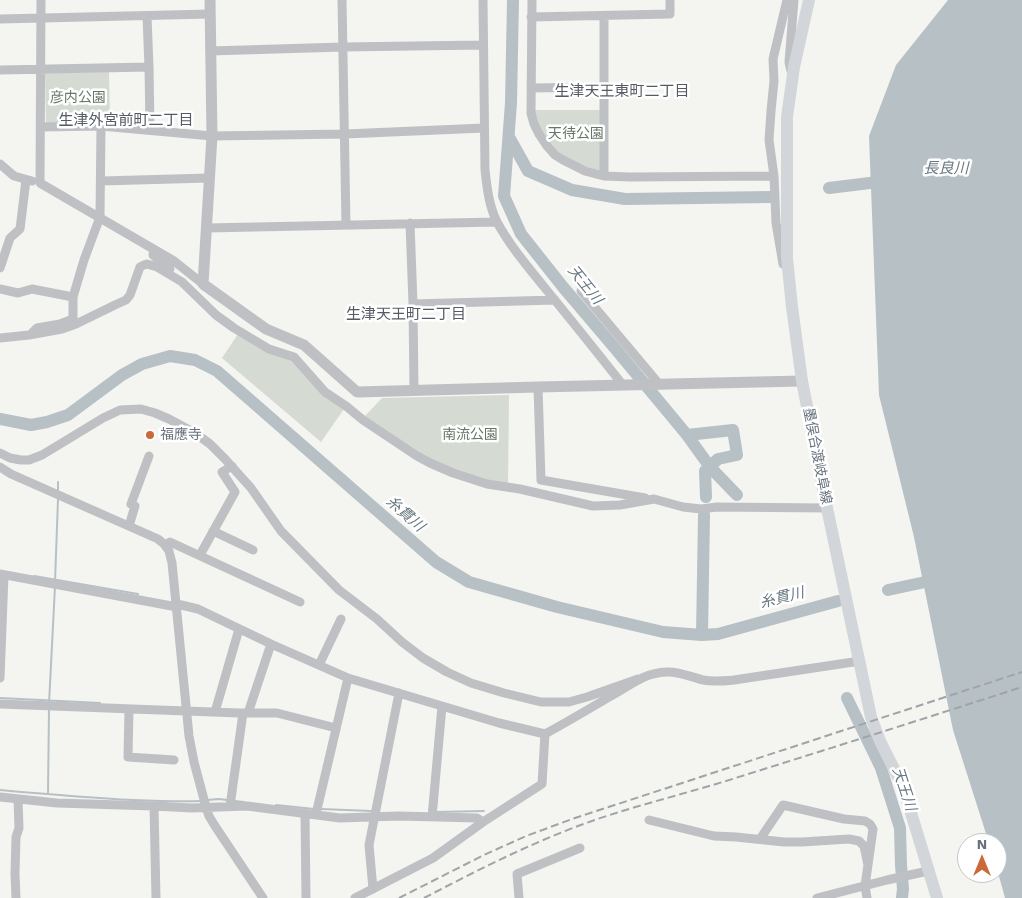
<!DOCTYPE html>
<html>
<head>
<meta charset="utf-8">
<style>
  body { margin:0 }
  #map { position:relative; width:1022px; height:898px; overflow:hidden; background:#f4f4f1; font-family:"Work Sans",sans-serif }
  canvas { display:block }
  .north { position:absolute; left:957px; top:833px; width:50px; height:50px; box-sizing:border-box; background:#fff; border:1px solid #c2c7cb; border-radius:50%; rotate:0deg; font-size:14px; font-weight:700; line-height:20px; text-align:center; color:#67727e }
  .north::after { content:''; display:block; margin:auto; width:18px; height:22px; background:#cb693a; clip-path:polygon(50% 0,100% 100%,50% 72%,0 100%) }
</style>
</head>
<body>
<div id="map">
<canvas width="1022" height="898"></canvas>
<div class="north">N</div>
</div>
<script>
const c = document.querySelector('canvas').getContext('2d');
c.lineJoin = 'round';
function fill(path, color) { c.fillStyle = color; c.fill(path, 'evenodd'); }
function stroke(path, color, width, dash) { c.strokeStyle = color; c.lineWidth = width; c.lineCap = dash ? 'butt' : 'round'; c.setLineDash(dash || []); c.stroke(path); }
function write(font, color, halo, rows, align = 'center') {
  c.font = font + ' "Work Sans","Noto Sans JP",sans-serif'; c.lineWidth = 5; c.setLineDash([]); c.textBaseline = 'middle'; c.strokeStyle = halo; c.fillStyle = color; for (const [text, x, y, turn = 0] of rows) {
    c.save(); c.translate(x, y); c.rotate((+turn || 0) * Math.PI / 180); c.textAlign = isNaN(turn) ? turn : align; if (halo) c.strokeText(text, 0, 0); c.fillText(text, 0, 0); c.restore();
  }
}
fill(new Path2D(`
  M109,72L110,123L46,124L45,73Z
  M534,110H600V171C565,161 541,148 534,110Z
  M238,334L290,357L344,409L321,442L222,358Z
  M509,395L508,484L484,482L433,462L364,417L382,398Z`), '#d5dad3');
fill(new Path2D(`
  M948,0H1022V898H1005L997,869V843H989L953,730L914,537L879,395L869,136L896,65Z`), '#b7c0c4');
stroke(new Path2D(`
  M58,482V492
  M34,576L138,594
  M55,582L58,499
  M0,698L100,703
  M49,704L55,586
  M0,790C44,794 89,798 133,800C156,801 179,802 202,801
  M48,794L49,709
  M207,800L219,799L227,800
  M234,801L244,802
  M276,805L314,809
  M321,809L371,811
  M436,812L484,811`), '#b7c0c4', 2);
stroke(new Path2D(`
  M513,0L511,103L504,196L521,234L563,287L614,347L687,435L710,467L737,495
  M509,137L528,171L572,190L625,199L771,197
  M829,188L886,181
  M0,419L31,425L47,422L68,415L122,375L142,364L170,356L195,360L217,371L436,562L469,582L557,607L663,632L702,635L718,634L838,601
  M687,435L733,430L737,455L718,459L705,471L706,497
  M888,590L939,579
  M702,635L704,515
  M847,698L881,768L900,828L901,865L903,889L902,898`), '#b7c0c4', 12);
stroke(new Path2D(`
  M41,0L40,183L174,261L203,284
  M342,0L346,225
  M483,0L485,170C487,188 489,206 497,222C510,246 528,267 545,288C571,320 597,352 622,384
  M532,0L531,113L534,124L539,134L547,146L555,155L563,160L585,171L596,174L604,176L630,177L774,176L776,223L783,264
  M147,16L149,67L150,130
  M531,17L670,14V0
  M0,19L210,14
  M210,51L343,47L483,45
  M0,70L149,67
  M791,71L789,62L794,0
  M531,88L603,87
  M41,127L101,126L212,136L345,134L484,128
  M0,164L14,176L32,181
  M604,176V16
  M774,176L769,140L771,111L774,81L773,59L787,0
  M101,181L209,178
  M410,223L413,304L414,390
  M207,228L497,222
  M154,250L153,255L170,269
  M0,268L10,238L20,229L26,180
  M0,289L18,293L32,289L73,297
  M581,291L659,384
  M413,304L555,300
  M32,333L37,328L60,324L73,319V297L84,260L100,217L101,126
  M0,338L29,335L62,329L76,324L117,304L126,300L130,295L140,267L144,265L147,264L157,267L182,282L216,315L234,328L269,349L294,357L325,392L346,406L363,420L417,456L430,463L453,473L487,484L520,489L593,506L620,505L654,499L683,507L701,509L717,507L827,508
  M538,387L541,480L645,498
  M0,453L10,458L21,460H29L42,455L103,418L120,410L141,409L155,413L169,419L195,433L210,444L225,459L251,488L281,531L339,590L377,619L402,642L423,658L447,672L471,683L504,693L541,702H569L587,697L638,679
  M0,467L11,474L158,539L164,544L169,551L172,563L189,736L194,762L206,807L209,816L215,826L263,898
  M129,526L135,506L131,504L149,456
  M213,531L253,550
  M165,545L170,542L300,602
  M200,555L235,492L222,472L232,466
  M0,574L177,607
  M177,604L198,609L271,644L348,678L499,723L545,734C567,722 589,709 611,696C630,686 643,673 666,672C679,671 691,677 703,680C714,682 723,681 734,680L860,661
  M319,665L341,619
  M0,678L4,575
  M0,704L239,713H277L336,728
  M129,709L128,757L174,760
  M215,712L239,629
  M248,713L271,644
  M0,797L57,803L154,806
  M230,806L243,713
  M305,813L306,898
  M316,814L348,678
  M432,817L442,706
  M649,820L714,836L736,837L784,842H802L849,839L859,841L864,846L868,865
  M760,839L783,805L844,819L865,821L870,824L873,829L865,886L867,898
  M373,889L369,845L399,693
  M16,898L15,874L16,837L19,828L18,799
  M156,898L154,806L192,808L247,806L340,818L399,816L477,818L483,822
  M355,898L433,858L483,822L542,784L545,734
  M519,898L517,874L580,848
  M817,898L887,880L928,871`), '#bec0c4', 9);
stroke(new Path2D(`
  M210,0L212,136L203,284L266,329L304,345L357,392L538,387L802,381`), '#bec0c4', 11);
stroke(new Path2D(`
  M809,0L794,67L787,117V258L792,307L802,381L827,508L871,717L880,741L900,781L908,803L937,898`), '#d2d5d9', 12);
stroke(new Path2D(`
  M399,898L484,855L526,836L575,818L1022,672
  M424,898C474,872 525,846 578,826C626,808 677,796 726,781C825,750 923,719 1022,687`), '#9fa4a9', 2, [8, 4]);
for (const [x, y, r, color] of [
  [150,435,5,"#cb693a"]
]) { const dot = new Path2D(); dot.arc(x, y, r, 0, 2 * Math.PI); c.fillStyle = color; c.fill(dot); stroke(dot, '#fff', 2); }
write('14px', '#677665', '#fff', [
  ["彦内公園",78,98],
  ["天待公園",576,134],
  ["南流公園",470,435]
]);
write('14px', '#67727e', '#fff', [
  ["福應寺",160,435]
], 'left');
write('14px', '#67727e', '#fff', [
  ["墨俣合渡岐阜線",817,456,79]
]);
write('15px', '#545b64', '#fff', [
  ["生津天王東町二丁目",622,92],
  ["生津外宮前町二丁目",126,121],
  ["生津天王町二丁目",406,315]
]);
write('italic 15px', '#687982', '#fff', [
  ["長良川",946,169],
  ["天王川",585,285,51],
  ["糸貫川",405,514,41],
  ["糸貫川",782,598,-14],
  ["天王川",904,789,72]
]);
</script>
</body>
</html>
